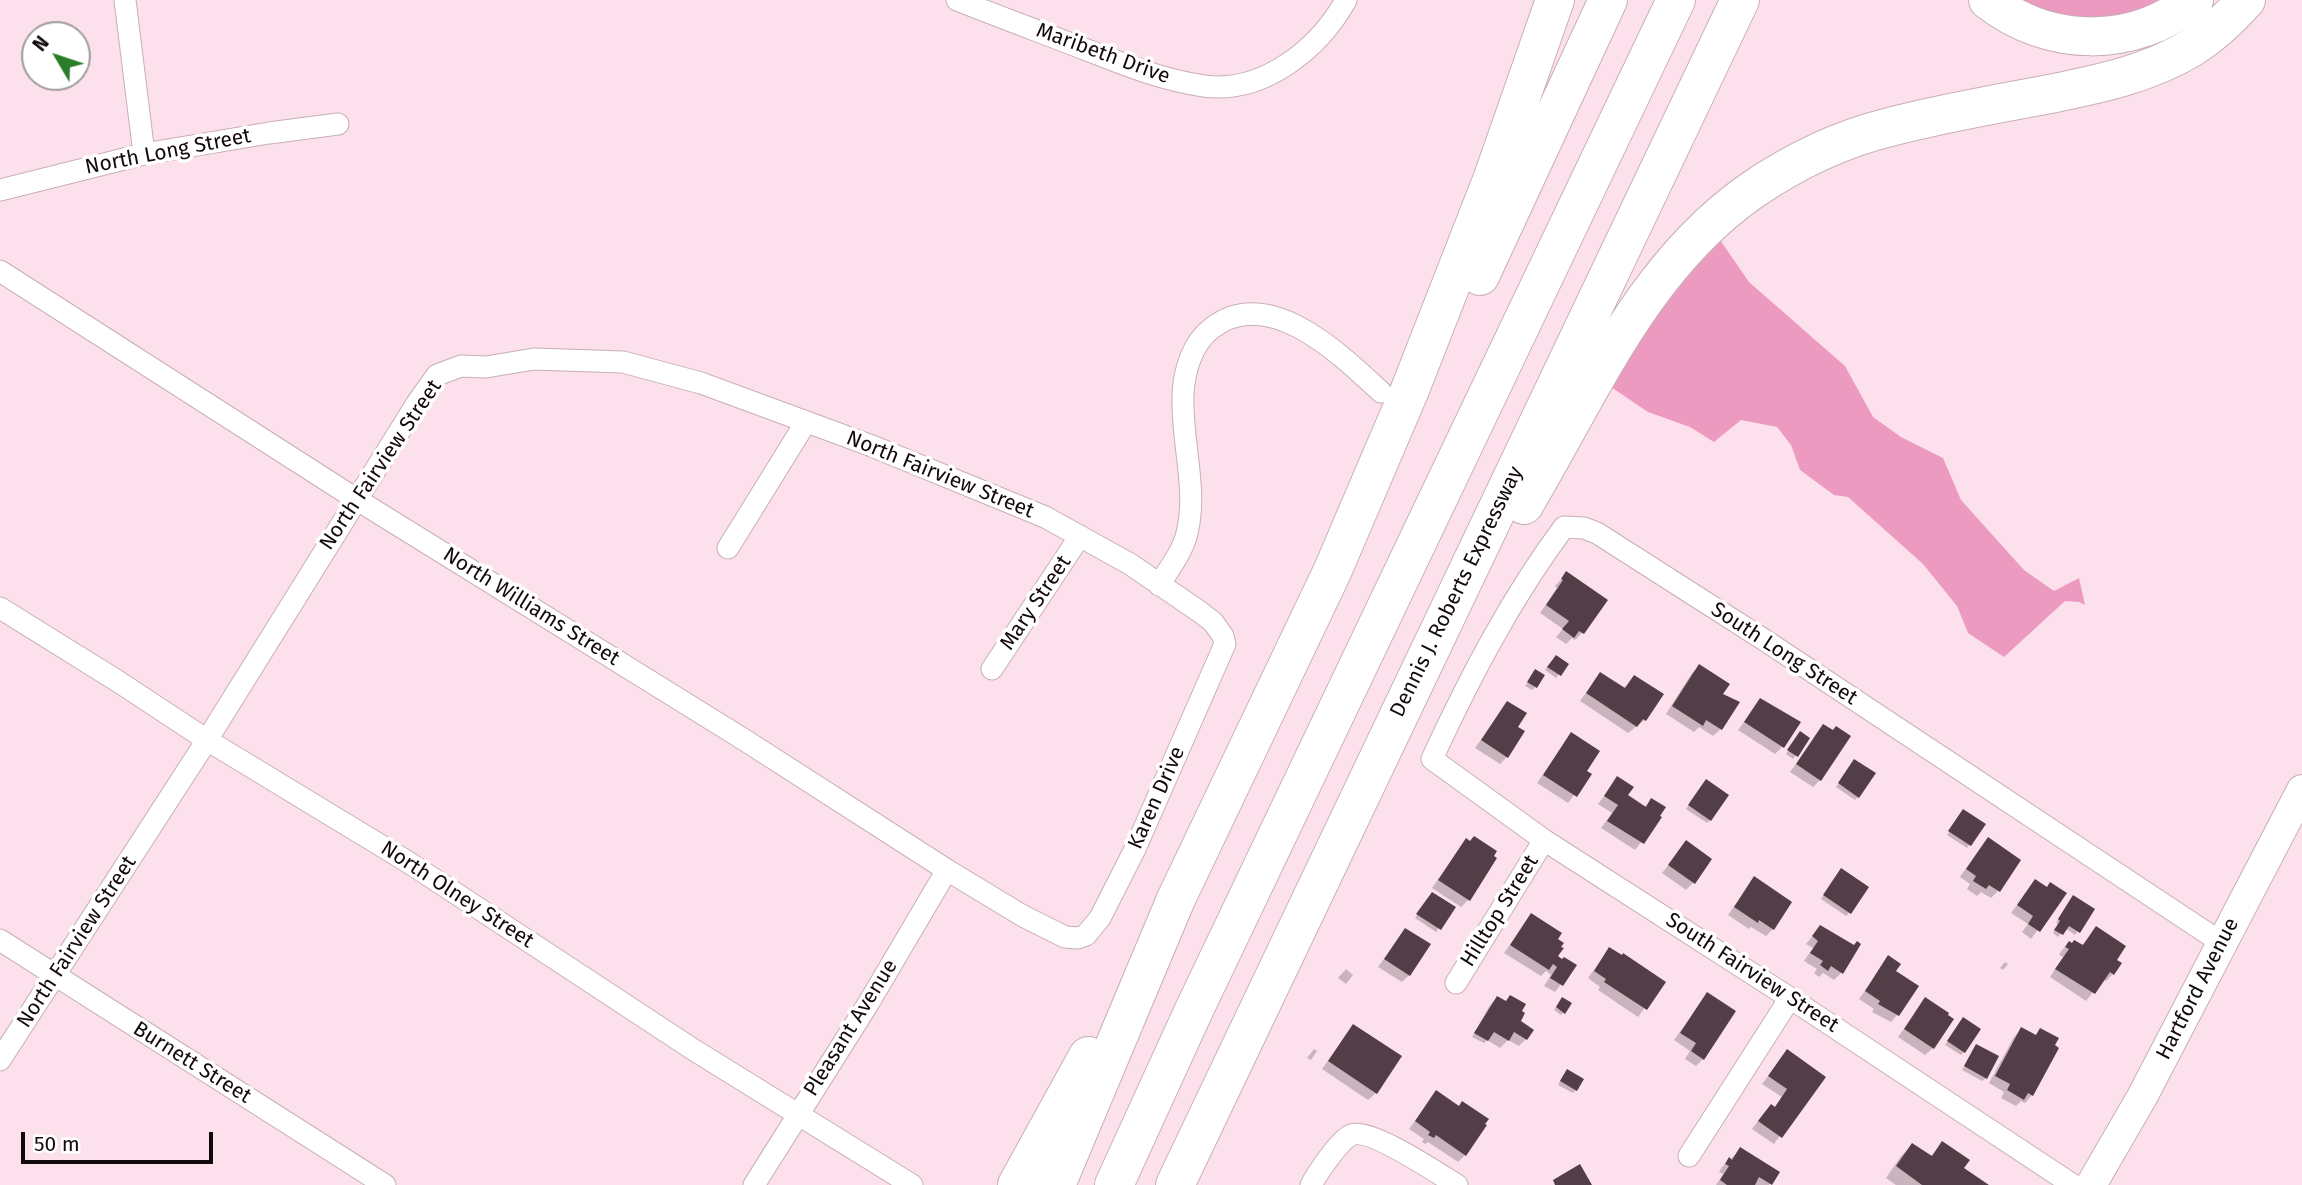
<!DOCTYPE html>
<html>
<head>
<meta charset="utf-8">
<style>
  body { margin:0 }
  #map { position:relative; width:2302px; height:1185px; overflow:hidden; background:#fce1ed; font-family:"Fira Sans",sans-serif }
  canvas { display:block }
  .north { position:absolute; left:21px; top:21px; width:70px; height:70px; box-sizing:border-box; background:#fff; border:2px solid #a09d9e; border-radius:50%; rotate:309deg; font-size:19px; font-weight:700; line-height:28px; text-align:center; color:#12090d }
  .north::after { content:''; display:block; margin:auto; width:24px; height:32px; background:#2a7d29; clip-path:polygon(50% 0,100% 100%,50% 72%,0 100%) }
  .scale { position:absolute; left:21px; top:1132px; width:192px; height:32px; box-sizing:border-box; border:4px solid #12090d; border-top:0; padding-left:9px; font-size:21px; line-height:24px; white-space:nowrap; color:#12090d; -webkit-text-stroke:5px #fff; paint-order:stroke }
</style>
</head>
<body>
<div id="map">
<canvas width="2302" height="1185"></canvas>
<div class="north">N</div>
<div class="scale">50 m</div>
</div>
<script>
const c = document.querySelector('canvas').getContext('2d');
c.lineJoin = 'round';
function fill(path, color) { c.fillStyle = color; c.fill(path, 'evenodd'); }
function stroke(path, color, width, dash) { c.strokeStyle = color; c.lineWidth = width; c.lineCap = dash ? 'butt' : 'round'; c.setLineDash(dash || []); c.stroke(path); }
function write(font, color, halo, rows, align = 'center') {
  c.font = font + ' "Fira Sans",sans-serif'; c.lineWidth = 7; c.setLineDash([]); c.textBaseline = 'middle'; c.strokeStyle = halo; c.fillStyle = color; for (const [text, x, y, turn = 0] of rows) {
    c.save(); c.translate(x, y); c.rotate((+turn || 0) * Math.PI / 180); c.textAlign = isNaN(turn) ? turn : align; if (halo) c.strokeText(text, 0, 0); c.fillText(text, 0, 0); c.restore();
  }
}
fill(new Path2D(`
  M2000,0H2203L2128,38Z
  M1716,234L1749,282L1845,366L1873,417L1901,437L1943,458L1961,500L2024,570L2054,591L2079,578L2085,605L2079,602L2065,601L2004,657L1968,633L1957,606L1923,564L1848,497L1834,495L1800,470L1791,445L1777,427L1741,420L1714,442L1690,427L1648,412L1602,381Z`), '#ed9ac1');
fill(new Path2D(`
  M1566,574L1605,601L1582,633L1575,640L1572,638L1566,644L1556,637L1563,629L1540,613L1557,588L1555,586Z
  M1553,660L1567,665L1556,678L1545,670Z
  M1700,666L1720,695L1721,729L1713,736L1699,727L1694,732L1666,714L1692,673Z
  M1600,674L1623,689L1634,677L1645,720L1628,733L1580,701Z
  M1533,675L1535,687L1532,690L1525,686Z
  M1760,700L1782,747L1775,754L1738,730Z
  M1508,703L1516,727L1507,757L1500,764L1475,748Z
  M1824,726L1820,780L1813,787L1790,772Z
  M1571,734L1585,771L1590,774L1568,803L1537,783Z
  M1797,737L1808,739L1793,759L1786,754Z
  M1851,764L1858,797L1855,800L1836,787Z
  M1618,778L1626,795L1644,807L1651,800L1660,818L1635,850L1601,828L1612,813L1598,804Z
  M1704,784L1710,820L1707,823L1686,809Z
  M1961,814L1984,825L1967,848L1947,835Z
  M1466,840L1469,842L1468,900L1461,907L1432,888Z
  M1686,843L1694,882L1686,890L1662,873Z
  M1981,847L1998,891L1991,898L1981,892L1977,896L1967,889L1970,884L1960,877Z
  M1838,873L1850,912L1846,916L1821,899Z
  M1754,878L1773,929L1766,936L1751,927L1749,929L1728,915Z
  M2035,881L2046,889L2065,894L2031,939L2022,932L2028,924L2011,913Z
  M1429,897L1453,908L1436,932L1415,918Z
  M2070,900L2093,910L2075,935L2065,928L2058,937L2053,933L2058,924L2056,923Z
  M1532,915L1556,940L1559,947L1556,957L1575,966L1555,992L1544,986L1551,975L1546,971L1541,976L1504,953Z
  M1820,927L1826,931L1827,929L1854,947L1859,944L1841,973L1834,980L1823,973L1819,977L1814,973L1817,969L1804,961L1813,948L1806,944Z
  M2096,928L2115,960L2113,974L2106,981L2103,979L2086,1001L2050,977L2063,957L2059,955L2062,950L2069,943L2081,947Z
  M1405,930L1409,975L1402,982L1378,967Z
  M1609,949L1664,982L1638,1017L1598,990L1600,987L1588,978Z
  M1889,957L1898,1014L1891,1022L1872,1012L1874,1009L1859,999Z
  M2005,962L2008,964L2003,970L2000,968Z
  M1346,969L1353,975L1346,984L1338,978Z
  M1707,994L1703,1059L1696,1066L1685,1059L1690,1051L1674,1040Z
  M1497,998L1518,1022L1526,1039L1519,1046L1508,1040L1500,1048L1487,1040L1484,1043L1472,1037L1490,1005Z
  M1926,999L1933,1048L1925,1055L1898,1037Z
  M1559,1003L1564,1012L1561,1015L1554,1010Z
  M1960,1022L1964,1052L1961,1055L1945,1045Z
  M1353,1026L1376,1093L1368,1100L1322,1069Z
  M2021,1030L2034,1037L2040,1030L2052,1046L2057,1049L2032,1095L2025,1103L2021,1101L2016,1106L2001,1098L2004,1092L1989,1083L2014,1037Z
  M1976,1046L1986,1078L1982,1081L1962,1070Z
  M1314,1049L1317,1051L1311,1060L1307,1058Z
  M1787,1051L1824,1077L1774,1144L1752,1129L1764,1113L1771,1106L1774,1108L1782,1097L1762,1084Z
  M1564,1074L1576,1090L1573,1093L1558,1085Z
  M1436,1093L1465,1155L1458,1162L1428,1142L1425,1144L1422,1142L1424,1139L1409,1129Z
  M1942,1144L1962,1169L1986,1185H1896L1886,1178L1901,1156L1912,1145L1930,1157Z
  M1741,1149L1778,1172L1769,1185H1716L1723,1174L1719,1172L1722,1167Z`), '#0003');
fill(new Path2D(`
  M1566,571L1608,600L1584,634L1579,631L1574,638L1562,629L1569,621L1546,605L1563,580L1561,579Z
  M1556,655L1569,664L1561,676L1547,667Z
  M1699,664L1730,684L1723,694L1740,702L1722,730L1706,720L1703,726L1672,706Z
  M1535,669L1545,675L1537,688L1527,682Z
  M1600,672L1625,688L1634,675L1664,694L1646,721L1643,719L1637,727L1586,693Z
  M1760,698L1801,722L1784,748L1744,722Z
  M1507,701L1527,713L1518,727L1525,731L1508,758L1481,740Z
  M1823,724L1833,730L1836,726L1851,736L1821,781L1796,764Z
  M1800,731L1810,738L1798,757L1787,750Z
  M1571,732L1600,751L1587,771L1592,774L1577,797L1543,775Z
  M1854,759L1876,773L1859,798L1838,783Z
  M1617,776L1634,787L1628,795L1646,807L1651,798L1666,807L1660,816L1662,817L1644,844L1607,821L1618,805L1604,796Z
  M1706,779L1729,795L1711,821L1688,805Z
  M1963,809L1986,824L1971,846L1948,831Z
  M1474,836L1497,851L1494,856L1497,858L1470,901L1438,880L1466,838L1470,841Z
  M1988,837L2021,860L2000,892L1989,885L1986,889L1973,881L1976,876L1966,869Z
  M1686,840L1712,859L1695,884L1668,865Z
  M1841,868L1869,887L1851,914L1823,895Z
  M1754,876L1792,902L1774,930L1759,920L1758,923L1734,907Z
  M2035,879L2047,887L2050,882L2067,893L2040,932L2028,924L2033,916L2017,905Z
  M1432,892L1456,907L1441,930L1416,914Z
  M2073,895L2095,909L2080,933L2069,926L2063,935L2054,930L2060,921L2058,919Z
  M1531,913L1562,933L1558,939L1564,943L1561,947L1564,948L1558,956L1562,959L1564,957L1577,965L1563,986L1550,978L1557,967L1553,964L1549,970L1510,945Z
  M1820,925L1854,945L1857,941L1861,944L1843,974L1831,966L1828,971L1820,965L1823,961L1810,953L1818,941L1812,936Z
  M2096,926L2126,946L2117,960L2122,963L2114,975L2110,972L2095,994L2055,969L2069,949L2065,947L2069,941L2072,943L2074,940L2083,945Z
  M1405,928L1431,944L1410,976L1384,959Z
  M1609,947L1622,955L1623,953L1666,982L1647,1010L1604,982L1606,979L1594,971Z
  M1888,955L1901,964L1896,971L1919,986L1899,1016L1878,1004L1880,1001L1865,991Z
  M1707,992L1736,1011L1704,1060L1691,1051L1696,1043L1680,1033Z
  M1510,995L1526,1004L1522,1011L1525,1013L1521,1021L1534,1030L1527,1040L1514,1032L1509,1041L1494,1032L1488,1041L1474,1033L1497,996L1506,1001Z
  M1562,997L1572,1003L1565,1014L1556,1007Z
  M1925,997L1949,1013L1948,1015L1954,1019L1934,1049L1904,1029Z
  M1963,1017L1981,1029L1965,1053L1947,1041Z
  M1353,1024L1402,1056L1377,1094L1328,1061Z
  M2021,1027L2036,1035L2040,1028L2059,1038L2055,1045L2059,1048L2033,1096L2028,1093L2024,1100L2007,1090L2010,1084L1995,1076Z
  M1976,1044L1999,1056L1987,1079L1964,1066Z
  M1787,1049L1826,1077L1782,1138L1758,1121L1771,1104L1775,1107L1787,1089L1768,1076Z
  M1567,1069L1584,1079L1577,1091L1560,1081Z
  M1436,1090L1459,1106L1462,1101L1489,1119L1485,1124L1487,1125L1466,1156L1436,1135L1434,1138L1428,1135L1430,1132L1415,1121Z
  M1942,1141L1970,1160L1964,1168L1989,1185H1922L1896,1166L1912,1143L1932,1156Z
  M1740,1147L1780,1172L1772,1185L1759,1177L1755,1185H1727L1720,1180L1729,1166L1725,1164L1729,1157L1732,1160Z
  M1580,1164L1592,1185H1555L1553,1180Z`), '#533e47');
const minor = new Path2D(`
  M125,0L144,154
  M957,0C1000,17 1043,33 1087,50C1125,65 1162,80 1204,86C1263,94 1319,49 1346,0
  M0,190L144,154L269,133L338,124
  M0,271L356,499L743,739L947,870L1023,916L1065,937L1078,938L1086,935L1100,918L1135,849L1225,644L1223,636L1213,622L1200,612L1130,564L1045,517L872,446L701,383L623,362L534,359L486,367L461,366L437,375L417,403L207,740L0,1060
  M728,548L806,422
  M1159,585C1169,569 1183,551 1187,533C1198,488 1181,441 1183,395C1184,371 1192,343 1212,328C1269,284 1340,354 1381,392
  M0,608L119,682L207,740L408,862L694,1050L912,1185
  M992,669L1080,536
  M0,940L385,1185
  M1456,983L1544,840
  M1689,1156L1790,998
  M754,1185L868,1004L947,870
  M1311,1185C1318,1172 1339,1141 1351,1135C1369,1127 1439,1174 1457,1185
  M2073,1185L1790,998L1544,840L1432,759C1469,679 1511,598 1564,527L1584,528L1597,533L1766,641L2222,943`);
const secondary = new Path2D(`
  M2091,1185L2142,1097L2302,790`);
const motorway = new Path2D(`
  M1988,0C2049,48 2133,49 2194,0
  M1480,276L1608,0
  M1524,505C1590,394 1642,267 1751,191C1793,162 1841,139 1890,127C1943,113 1997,104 2050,94C2099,84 2148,74 2191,48C2212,35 2230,18 2246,0
  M1017,1185L1088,1056
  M1056,1185L1176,899L1332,572L1409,392L1492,180L1555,0
  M1114,1185L1194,1010L1676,0
  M1175,1185L1740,0`);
stroke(minor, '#c8aeb9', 23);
stroke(secondary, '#c8aeb9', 32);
stroke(motorway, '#c8aeb9', 40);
stroke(minor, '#fff', 21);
stroke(secondary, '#fff', 30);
stroke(motorway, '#fff', 38);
write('21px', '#12090d', '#fff', [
  ["Maribeth Drive",1103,54,20],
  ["North Long Street",168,152,-11],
  ["North Fairview Street",381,465,-56],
  ["North Fairview Street",940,475,22],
  ["Dennis J. Roberts Expressway",1457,592,-64],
  ["Mary Street",1036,603,-56],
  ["North Williams Street",531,607,32],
  ["South Long Street",1784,654,33],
  ["Karen Drive",1157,798,-66],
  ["North Olney Street",457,895,33],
  ["Hilltop Street",1500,911,-58],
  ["North Fairview Street",77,942,-57],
  ["South Fairview Street",1752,973,33],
  ["Hartford Avenue",2198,989,-63],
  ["Pleasant Avenue",851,1028,-58],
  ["Burnett Street",192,1063,32]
]);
</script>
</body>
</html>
